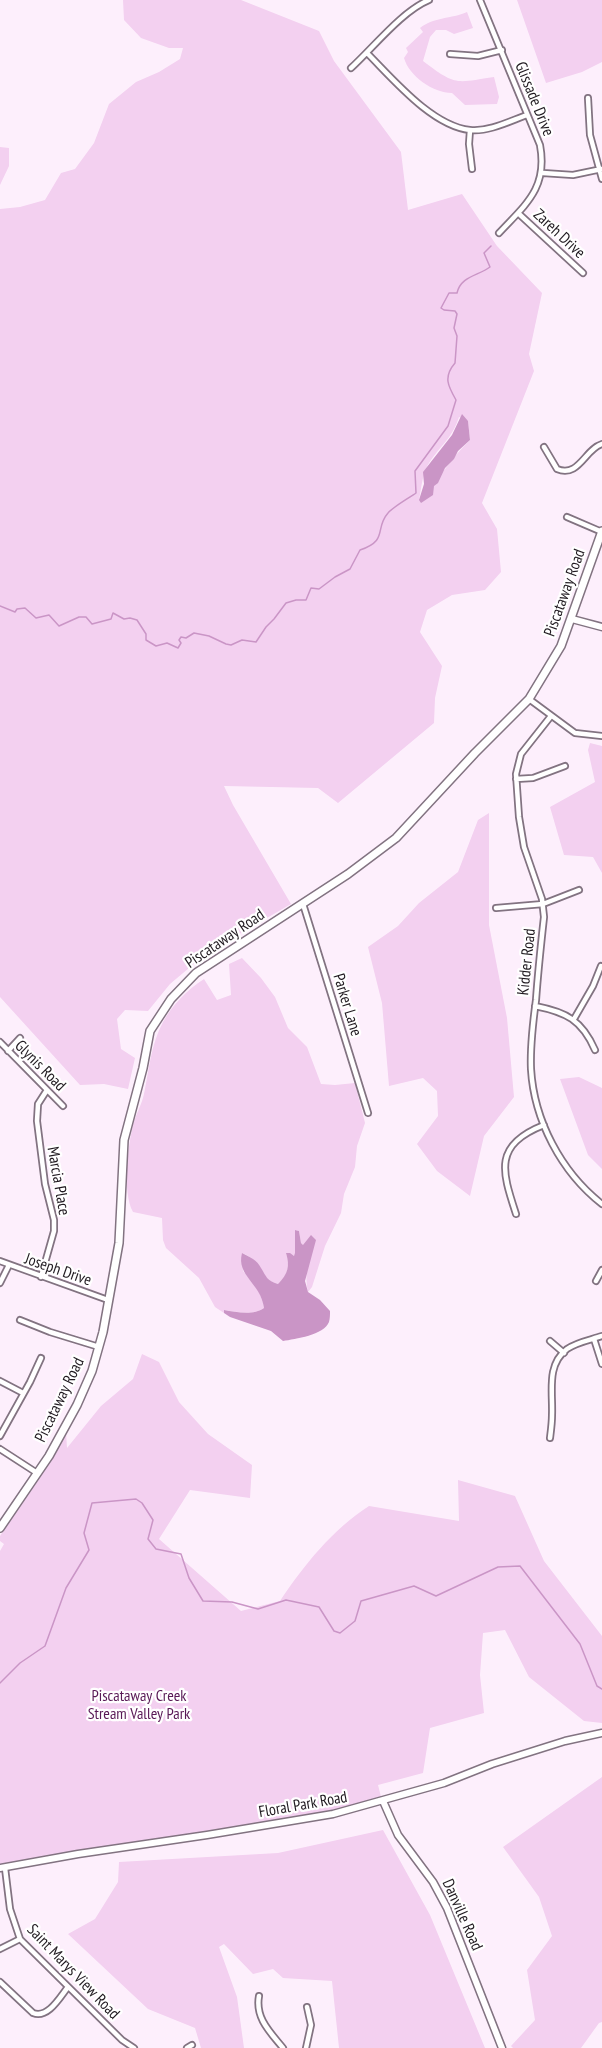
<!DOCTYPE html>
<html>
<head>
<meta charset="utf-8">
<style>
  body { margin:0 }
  canvas { display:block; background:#fdeffc }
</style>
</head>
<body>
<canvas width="602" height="2048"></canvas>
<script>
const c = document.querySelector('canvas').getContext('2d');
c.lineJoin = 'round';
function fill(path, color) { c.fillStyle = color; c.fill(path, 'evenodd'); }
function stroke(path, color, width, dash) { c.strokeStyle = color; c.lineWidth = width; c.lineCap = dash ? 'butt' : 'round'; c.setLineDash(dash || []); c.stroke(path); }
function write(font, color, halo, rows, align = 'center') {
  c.font = font + ' "PT Sans Narrow",sans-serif'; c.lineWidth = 4.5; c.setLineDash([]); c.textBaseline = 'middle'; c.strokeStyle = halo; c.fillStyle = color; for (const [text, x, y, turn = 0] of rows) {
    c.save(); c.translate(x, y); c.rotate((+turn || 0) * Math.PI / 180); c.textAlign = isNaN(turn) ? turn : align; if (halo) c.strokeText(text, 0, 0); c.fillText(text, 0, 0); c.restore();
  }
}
fill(new Path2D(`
  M123,0H241L319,31L334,61L401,152L408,210L462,194L497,246L542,293L529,354L534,371L482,503L497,529L501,572L485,590L452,595L427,610L420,632L442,666L435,698L434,723L338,803L318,788L224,786L233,805L291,904L208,952L170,984L148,1011L125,1010L117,1019L121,1049L135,1058L128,1089L104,1084L80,1085L0,997V209L20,207L45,200L61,173L75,169L94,143L109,104L136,82L159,72L180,59L183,48H169L141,38L124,20ZM459,417L468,421L470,440C451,458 438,481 419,500C422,486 422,472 431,460C443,443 452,438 459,417Z
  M517,0H602V62L582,72L546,83Z
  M467,12L473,28L454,34L446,30H436L430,37L423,61C456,86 455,83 494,77L499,97L497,104L465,105L452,93C433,93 409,76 404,58L408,52L406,48L423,32L420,28C434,17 451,19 467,12Z
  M0,147L9,148V166L0,185Z
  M590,743L602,746V873L593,857L564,855L550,807L595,782L588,750Z
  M489,813V925L507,1018L514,1097L484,1136L470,1196L437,1171L417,1144L438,1116L437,1091L423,1078L389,1086L382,1003L368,947L398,926L419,903L458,872L478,820Z
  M242,958L261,978L275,997L288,1028L307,1047L321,1084L335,1085L355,1083L365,1123L357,1146L355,1167L344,1194L341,1213L325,1246L312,1287L308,1292C304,1276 309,1258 308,1241L304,1246L301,1243L299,1231L295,1230L296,1253L294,1256L286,1253C290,1266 288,1275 278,1284C260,1280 263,1261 242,1253L243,1271C253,1282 262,1293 264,1308C253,1316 237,1312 224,1310V1313L215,1307L199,1278L166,1248L163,1240L162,1218L133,1212C122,1192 128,1146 133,1125C136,1114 142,1104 144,1094C149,1070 151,1044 163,1022C173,1004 187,990 204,979L217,1000L231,995L229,964Z
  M579,1077L602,1088V1169L588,1155L560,1079Z
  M142,1354L159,1362L179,1402L208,1434L252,1465L250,1498L190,1490L159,1539L241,1611L280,1601C304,1565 333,1529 369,1506L459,1521L458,1480L515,1496L544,1561L602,1636V1723L584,1721L529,1677L505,1630L483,1633L480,1675L484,1713L430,1728L423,1773L378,1785L382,1801L366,1805L0,1867V1551L4,1544L0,1541V1536L37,1482L66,1432L67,1448L101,1406L133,1379Z
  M602,1777V2022L599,2023L581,2048H513L511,2046L535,2020L527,1970L552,1936L539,1897L503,1847Z
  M383,1830L430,1915L485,2048H339L332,1981L283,1978L273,1969L253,1974L224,1944L219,1947L237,1997L244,2048H201L195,2028L148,2009L68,1934L95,1919L118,1882L119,1862L278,1853Z`), '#f3d0f0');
fill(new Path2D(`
  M462,414L468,421L470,440L458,451L454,459L445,468L438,483L434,486L433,495L421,503L419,500L424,484L423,472L452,435Z
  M295,1230L299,1231L301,1243L303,1245L311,1235L316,1240L305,1281L308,1292L320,1300L330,1311C330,1315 330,1318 329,1322C324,1335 295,1339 283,1341L271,1331L230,1317L224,1313V1310C236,1312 253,1316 264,1308C261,1283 236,1276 242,1253C250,1257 257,1260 261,1268C266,1276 267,1281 278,1284C288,1274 290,1266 286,1253H290L294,1256L295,1253Z`), '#ca95c6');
stroke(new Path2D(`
  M0,606L15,612L17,609L25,608L36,618L49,615L59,626L79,617H86L92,624L111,619L113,613L124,619L130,618L137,620L146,634V640L156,646L167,643L178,648L181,643L179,640L181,637L186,638L194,633L209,636L226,644L231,645L242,640L256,642L266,627L274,619L286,603L296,600H306L311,588L319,589L335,577L350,569L360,550C389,540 374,529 388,513C393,507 409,498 416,493L415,471L448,426L456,400C448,386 443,377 455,363L457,336L454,328L457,314L455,311L444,310L441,308L449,293H457C461,276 478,276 490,267L484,253L491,246
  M0,1683L20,1663L45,1646L66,1588L89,1550L84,1533L92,1503L136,1499L142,1503L153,1520L148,1539L156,1549L181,1554L189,1578L203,1601L232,1602L258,1609L286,1600L319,1607L334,1631L340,1633L355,1621L361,1601L414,1586L436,1596L498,1567L520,1566L580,1644L597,1686L602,1689`), '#ca95c6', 1.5);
const street = new Path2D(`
  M480,0L540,145C548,188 526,204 499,233
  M367,53C393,79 432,126 470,130C489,132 510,121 527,115
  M450,54L478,56L502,50
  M351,68C373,48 402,11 429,0
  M588,98L590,135L602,179
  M470,130L469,144L472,169
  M543,173L573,175L602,169
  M518,213L583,273
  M544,447L557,469C579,478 585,449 602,444
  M567,517L602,532
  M529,699L575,733L602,736
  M551,716L521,754L516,774L519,817L524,847L542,899L544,917C541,944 538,972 536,1000C533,1022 530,1046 531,1069C534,1120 561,1172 602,1204
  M516,779L533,778L565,766
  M303,904L368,1113
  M496,908L543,904L579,890
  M535,1006C566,1012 582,1020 595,1050
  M574,1019L593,986L601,966
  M0,1042L63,1106
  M8,1051L20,1038
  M516,1214C502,1171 493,1145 544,1125
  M0,1261L108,1300
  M41,1277L54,1231V1220L45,1184L37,1121L38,1104L47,1090
  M596,1281L602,1270
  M0,1283L9,1265
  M20,1320L50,1332L99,1347
  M594,1339L602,1364
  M550,1341L564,1353
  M0,1381L23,1393
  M0,1436L30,1382L41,1358
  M550,1438C551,1430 552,1423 552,1415C553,1392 546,1365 567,1349C577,1342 590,1340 602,1336
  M0,1449L37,1473
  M5,1868L10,1909L20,1939L122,2040L134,2048
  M0,1949L20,1939
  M0,1982L33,2013C48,2019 60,1997 68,1987
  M259,1996C255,2018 270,2032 283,2048
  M187,2048L192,2045
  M306,2048L311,2025L307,2007`);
const secondary = new Path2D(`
  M572,619L602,627
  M383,1801L398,1835L433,1882L447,1908L502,2048
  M0,1868L78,1854L207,1835L333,1814L444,1783L492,1764L565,1741L602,1733`);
const primary = new Path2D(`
  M0,1528L49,1456L77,1405L92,1371L103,1332L119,1243L124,1140L143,1068L150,1031L171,999L196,973L348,874L396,838L475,753L529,699L561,646L602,531`);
stroke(street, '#827381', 8);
stroke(secondary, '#827381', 9);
stroke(primary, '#827381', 10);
stroke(street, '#fff', 4.5);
stroke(secondary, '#fff', 6);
stroke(primary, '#fff', 7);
write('16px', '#201a20', '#fff', [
  ["Glissade Drive",534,99,68],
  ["Zareh Drive",559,234,43],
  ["Piscataway Road",565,593,-70],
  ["Piscataway Road",225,939,-34],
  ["Kidder Road",527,962,-84],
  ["Parker Lane",347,1005,73],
  ["Glynis Road",40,1066,45],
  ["Marcia Place",58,1181,80],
  ["Joseph Drive",58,1270,19],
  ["Piscataway Road",60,1400,-64],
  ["Floral Park Road",303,1805,-10],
  ["Danville Road",462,1915,66],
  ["Saint Marys View Road",73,1972,46]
]);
write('16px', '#591956', '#fff', [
  ["Piscataway Creek",139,1696],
  ["Stream Valley Park",139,1714]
]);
</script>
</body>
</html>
